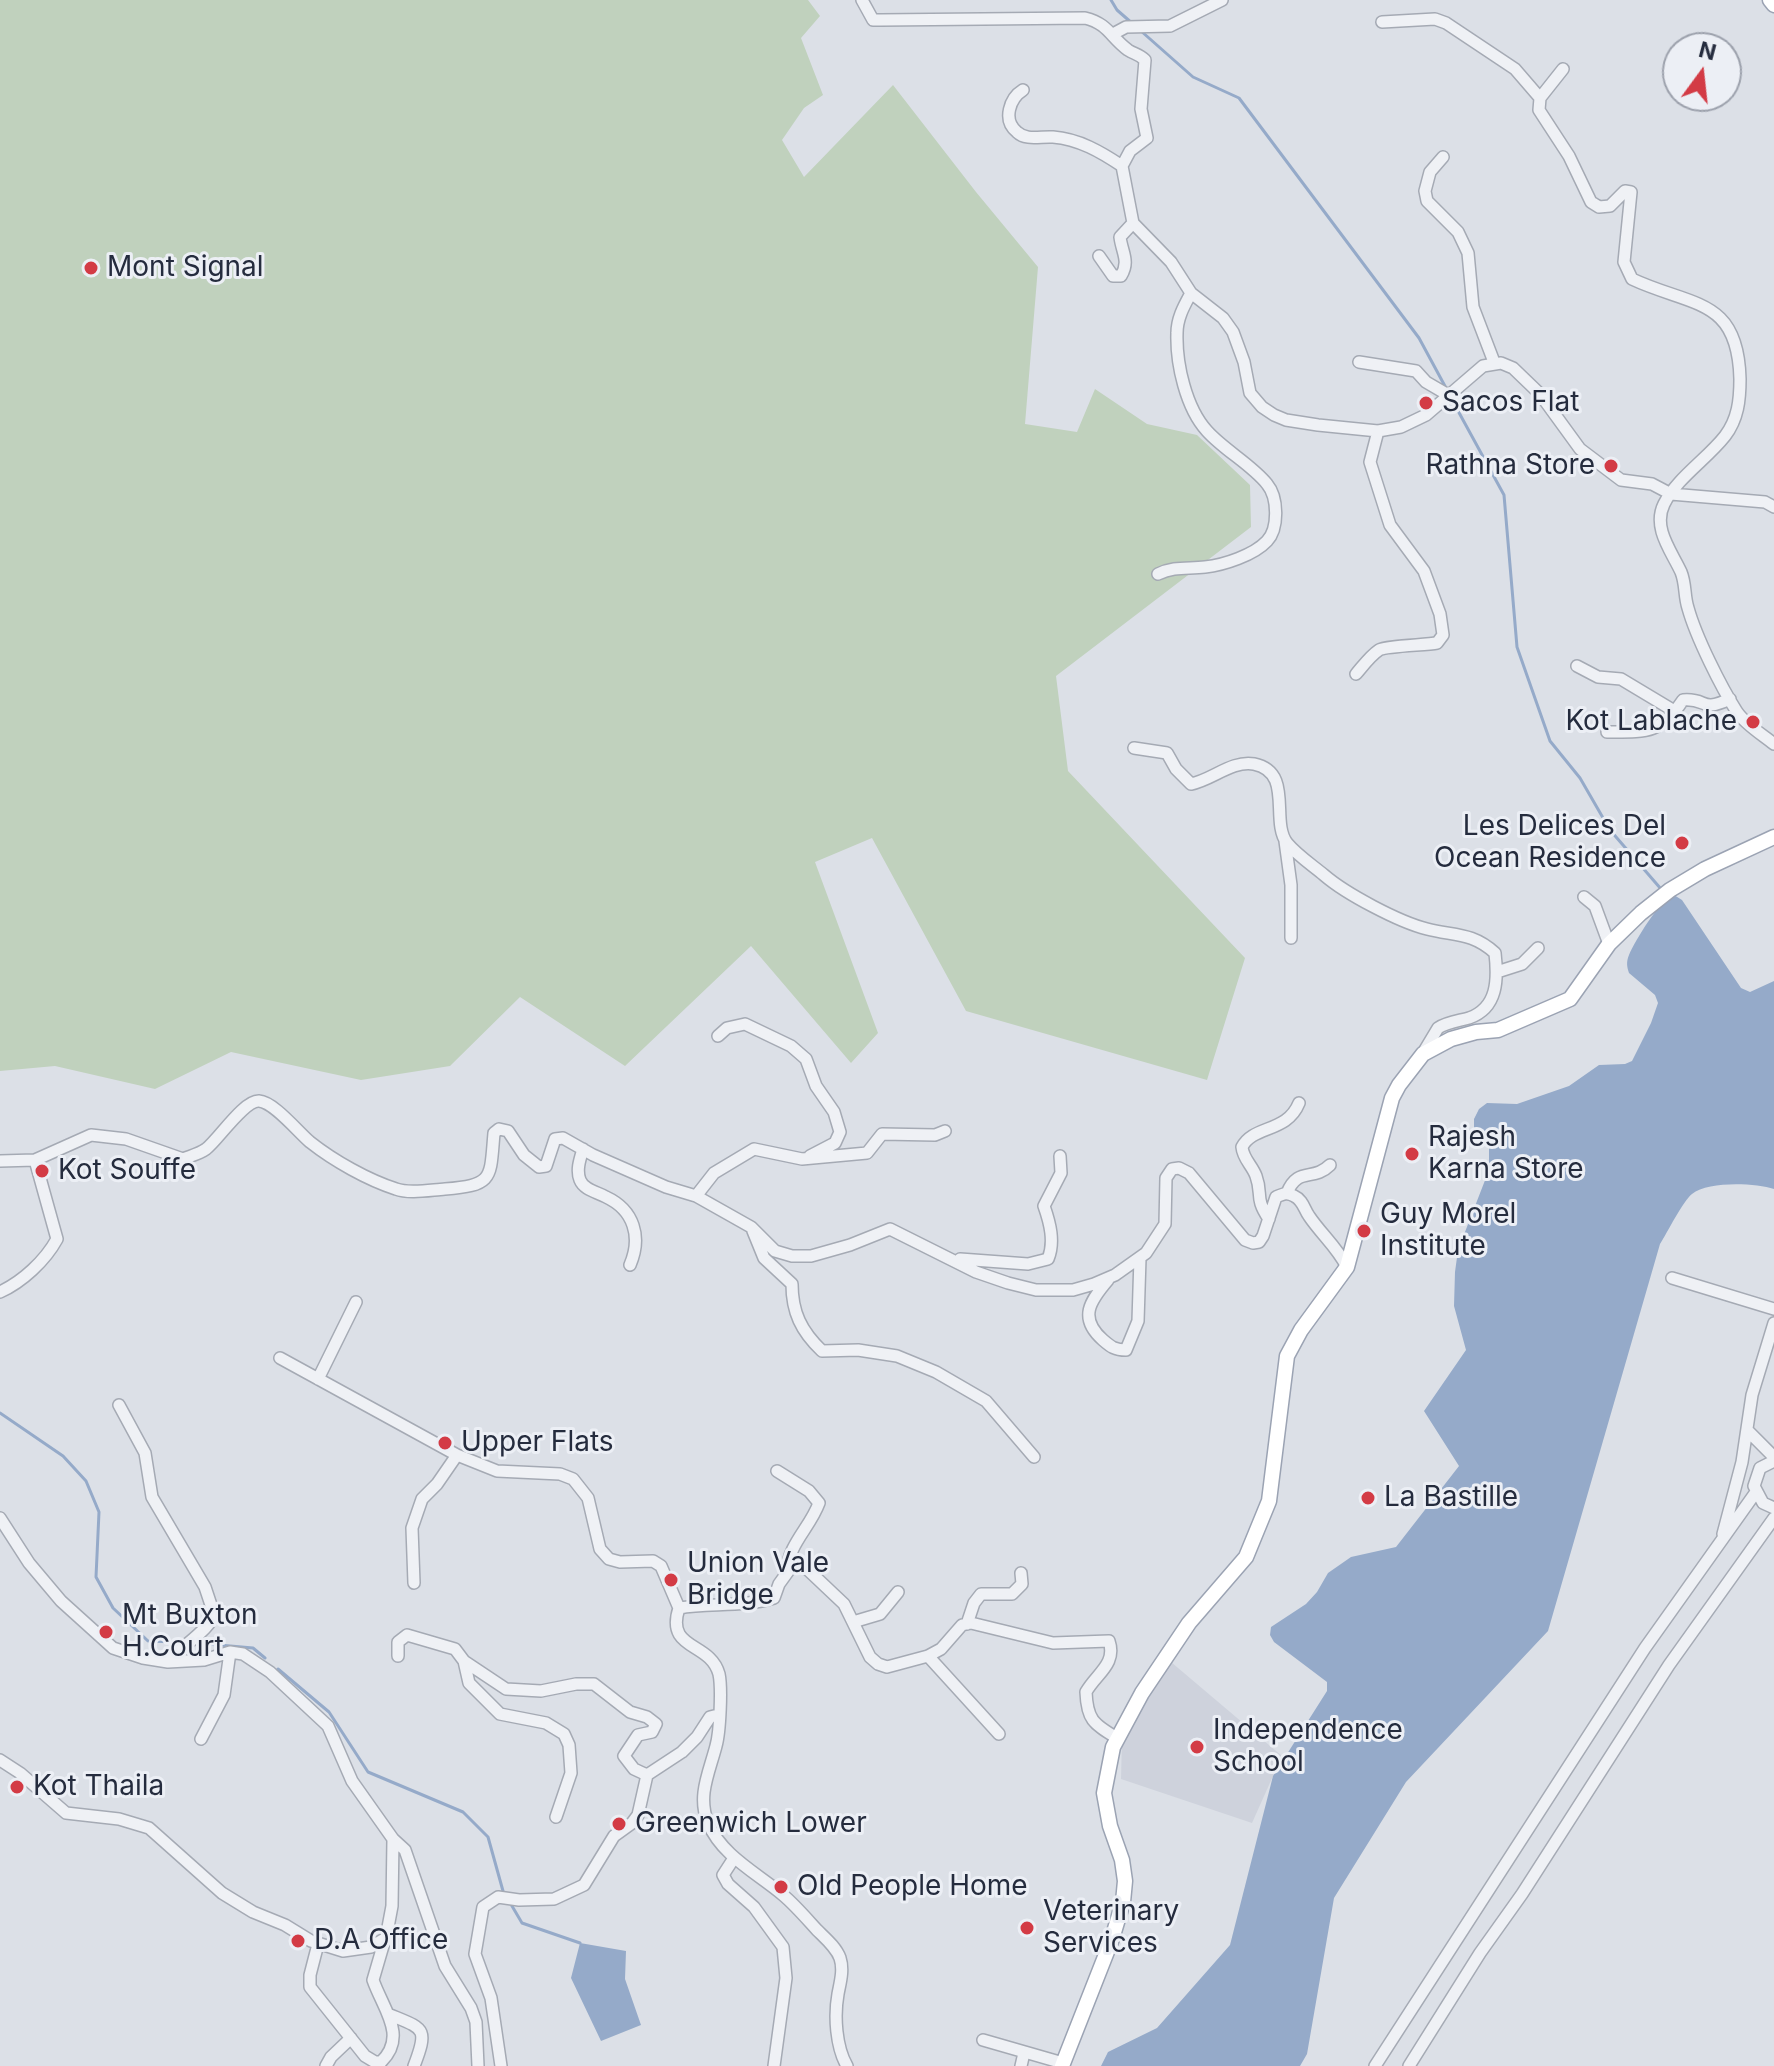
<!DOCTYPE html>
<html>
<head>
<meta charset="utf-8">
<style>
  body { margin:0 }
  #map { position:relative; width:1774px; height:2066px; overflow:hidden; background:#dce0e7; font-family:Inter,sans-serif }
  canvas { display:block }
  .north { position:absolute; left:1662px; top:32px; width:80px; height:80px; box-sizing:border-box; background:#eceff5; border:2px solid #9ca1ac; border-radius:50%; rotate:15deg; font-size:22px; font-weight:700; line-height:32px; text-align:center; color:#252c3e }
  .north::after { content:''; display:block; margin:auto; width:28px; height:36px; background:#d33b45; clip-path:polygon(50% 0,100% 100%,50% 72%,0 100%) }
</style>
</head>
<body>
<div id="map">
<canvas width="1774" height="2066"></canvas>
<div class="north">N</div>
</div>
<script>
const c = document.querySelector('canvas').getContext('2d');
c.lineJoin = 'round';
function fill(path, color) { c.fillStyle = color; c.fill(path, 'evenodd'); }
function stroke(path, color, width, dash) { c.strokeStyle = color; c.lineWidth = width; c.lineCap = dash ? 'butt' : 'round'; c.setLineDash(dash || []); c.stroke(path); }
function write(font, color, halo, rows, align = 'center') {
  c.font = font + ' Inter,sans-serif'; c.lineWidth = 6; c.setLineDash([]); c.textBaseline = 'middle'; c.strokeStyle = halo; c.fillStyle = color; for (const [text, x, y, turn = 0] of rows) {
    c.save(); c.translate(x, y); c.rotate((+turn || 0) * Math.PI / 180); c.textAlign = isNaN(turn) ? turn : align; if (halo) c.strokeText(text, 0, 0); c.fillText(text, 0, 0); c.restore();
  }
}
fill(new Path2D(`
  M1171,1662L1282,1756L1252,1823L1121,1779L1122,1738Z`), '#ced2dc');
fill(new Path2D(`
  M0,0H808L820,16L801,38L823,95L804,108L782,140L804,177L893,85L976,192L1038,267L1025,424L1077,432L1095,389L1147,424L1197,435L1250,485L1251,527L1056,676L1068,771L1245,958L1207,1080L966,1011L872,838L815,862L878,1033L851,1063L751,946L625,1066L520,997L450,1066L361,1080L231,1052L155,1089L55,1066L0,1071Z`), '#c0d1bd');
fill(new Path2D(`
  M1674,895L1682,900L1741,988L1750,992L1774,981V1189C1755,1183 1708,1181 1692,1194C1683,1201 1667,1233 1660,1244L1548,1631L1406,1782L1334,1898L1307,2054L1300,2066H1101L1108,2052L1157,2028L1230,1945L1273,1776L1327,1691V1682L1274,1642L1270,1635L1271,1627L1306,1604L1317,1592L1328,1573L1351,1557L1396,1547L1459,1466L1424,1411L1466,1350L1454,1306L1455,1272L1458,1250L1489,1170V1148L1474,1128V1119L1479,1109L1487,1103L1517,1104L1569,1086L1599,1065L1625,1064L1632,1061L1651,1023L1658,1003L1655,995L1629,973C1627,967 1626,962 1629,955C1635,941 1660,899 1674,895Z
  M580,1943L626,1951L625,1979L641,2025L601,2041L571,1978Z`), '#95aac9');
stroke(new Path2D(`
  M1111,0L1117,10L1133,24
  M1141,31L1193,77L1239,98L1419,338L1446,388
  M1451,398L1504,495L1517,647L1550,741L1580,778L1610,830L1661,889
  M0,1413L63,1456L86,1481L99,1512L96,1577L113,1608L148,1641L176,1642
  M196,1643L253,1648L265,1658
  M278,1669L329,1712L368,1772L463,1812L488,1837L503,1891
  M512,1906L522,1923L580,1943`), '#95aac9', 3);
const minor = new Path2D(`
  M862,0L873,20H881L1085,18C1109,24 1110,37 1128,50C1134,54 1139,54 1145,60L1141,109L1147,138L1130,151L1122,166L1133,223L1171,262L1191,293L1223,318L1233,332L1244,362L1250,393L1262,407L1274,415L1286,420L1318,425L1378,431L1401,427L1426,415L1483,366L1501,363L1513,368L1540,394L1580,449L1621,480L1652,484L1671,494L1765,502L1774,507
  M1382,22L1435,19L1446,23L1515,69L1540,98
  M1113,34L1126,27L1170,26L1222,0
  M1563,69L1540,98L1539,110L1569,156L1591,202L1599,207L1610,206L1625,191L1631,192L1624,262L1632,279C1692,307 1738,297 1740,379C1740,400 1738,419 1725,436C1707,459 1677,478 1664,504C1652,528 1672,552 1681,572C1686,584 1684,596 1688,608C1696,637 1721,687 1737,712C1746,725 1763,735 1774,744
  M1023,90C1010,98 1002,120 1017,132C1026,141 1041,136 1053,137C1079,139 1101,152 1122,166
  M1443,157L1430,172L1425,191L1427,201L1458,232L1468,253L1473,307L1494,362
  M1099,256L1113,276H1121C1130,261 1122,253 1120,237L1133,223
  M1359,362L1416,371L1426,382L1450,396
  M1158,574C1174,566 1188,569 1205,567C1224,565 1254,555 1267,541C1279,528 1278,497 1267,484C1252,465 1224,450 1207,431C1186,408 1176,364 1177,333C1177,318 1184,306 1191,293
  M1577,666L1598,677L1621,679L1676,712
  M1356,674C1363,666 1370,656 1379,650C1385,646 1426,645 1437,643L1443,635L1440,614L1424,571L1390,525L1370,462L1378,431
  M1607,732C1646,732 1661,734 1683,700C1709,698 1699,713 1730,699
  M1134,748L1167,753L1176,769L1191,784C1212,780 1232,760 1254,764C1294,772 1270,821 1287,843C1297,855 1312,865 1324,875C1346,894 1399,922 1427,929C1454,936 1472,932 1495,953C1498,979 1498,1008 1469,1018C1458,1021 1447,1022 1438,1028L1423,1053
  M1285,841L1291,885V938
  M1584,897L1595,906L1609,944
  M1497,972L1522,964L1538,948
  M718,1036L727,1028L745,1024L791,1046L806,1059L816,1086L834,1112L840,1132L835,1143L810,1156
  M583,1149C580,1159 576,1170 580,1180C584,1190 597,1192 606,1197C634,1210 642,1237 630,1265
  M35,1160L91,1135L126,1139L183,1159C190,1156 199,1154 206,1149C218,1140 244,1100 259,1101C274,1102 298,1132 310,1142C334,1161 368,1180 396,1189C409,1194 430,1190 445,1189C494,1185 490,1179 494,1133L499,1129L508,1131L524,1155L539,1167L546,1166L555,1139L563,1138L593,1155L666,1187L696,1196L751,1227L775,1251L792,1256H811L850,1245L890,1229L976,1272L1008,1283L1036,1290H1073L1094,1284L1115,1275L1146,1253L1165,1224L1166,1178L1172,1169L1179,1168L1189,1173L1245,1240L1253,1243L1259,1242L1263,1236L1276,1197C1283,1194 1287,1192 1294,1196C1303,1200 1304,1209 1309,1216C1321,1234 1337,1247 1347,1267
  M0,1161L35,1160L57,1239C45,1261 22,1282 0,1292
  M1287,1193C1298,1166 1313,1182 1330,1165
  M696,1196L714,1173L754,1149L802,1159L867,1153L882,1134L935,1135L945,1131
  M1269,1219C1254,1197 1263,1195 1256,1176C1252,1165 1243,1159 1242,1147C1253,1125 1287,1133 1299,1103
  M753,1231L764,1258L792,1284C792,1312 801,1331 822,1351L858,1350L897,1356L936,1372L986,1401L1034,1457
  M960,1259L1028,1264L1048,1259C1055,1242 1050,1223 1044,1206L1061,1173L1060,1156
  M1672,1278L1774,1309
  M1108,1280C1090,1301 1078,1318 1103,1340C1111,1347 1115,1350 1126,1350L1138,1321L1140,1258
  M280,1358L457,1455L497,1471L560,1474L573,1479L588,1498L600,1549L609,1559L620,1562L653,1561L661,1566L679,1608C665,1651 710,1641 719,1674C722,1688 720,1732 716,1746C709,1773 697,1796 708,1823C722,1856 757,1873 783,1895C795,1905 806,1918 817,1930C825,1938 836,1947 840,1958C844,1970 840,1983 838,1994C834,2016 836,2047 847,2066
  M318,1379L356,1302
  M119,1405L145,1453L152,1497L205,1587L214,1614C212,1628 179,1648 168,1662
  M1747,1430L1774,1457
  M1774,1461L1760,1468L1754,1486L1763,1503L1774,1508
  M777,1471L809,1491L819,1503C810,1528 788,1544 787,1572
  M0,1518L29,1563L61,1601L113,1648L143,1658L168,1662L204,1660L230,1652L243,1654L270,1672L328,1726L352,1781L393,1839L405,1850L445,1966L471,2008L476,2022L478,2066
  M1723,1534L1742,1462L1752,1395L1774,1323
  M414,1583L412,1528L422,1499L437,1484L457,1455
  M679,1608C710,1603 744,1607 774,1598L779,1584L792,1566L800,1565L807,1569L844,1604L870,1657L878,1664L887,1667L928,1656L941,1649L962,1625L971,1623L1053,1643L1109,1641C1117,1664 1096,1674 1086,1692C1087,1719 1093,1724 1117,1738
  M853,1622L880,1614L898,1592
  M967,1624L974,1603L981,1594H1012L1022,1584L1021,1573
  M398,1656V1642L407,1635L455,1649L464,1661
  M928,1656L999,1734
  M201,1739L224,1695L230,1652
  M0,1760L20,1773L66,1813L119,1819L149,1828L222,1893L253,1912L285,1925L311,1941L343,1951L371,1947L386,1938L392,1906L393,1839
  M556,1817L571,1773L569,1745L564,1734L546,1723L500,1714L469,1683L464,1661L506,1689L541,1691L576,1684H594L630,1712L647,1717L656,1724L652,1732L638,1735L624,1756L634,1769L647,1775
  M734,1858L723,1875L728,1884L754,1907L783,1947L786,1978L774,2066
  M318,1944L310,1975V1987L365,2056L375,2062H381C408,2036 383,2009 373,1980L385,1939
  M388,2014C424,2029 429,2027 414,2066
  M983,2040L1063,2063
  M326,2066L331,2057L351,2038
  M501,2066L491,1998L475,1954L483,1907L498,1897L519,1900L554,1899L584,1885L614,1836L632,1823L638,1815L647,1775L682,1752L697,1737L710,1717L718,1715
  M1021,2066L1024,2053
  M1375,2066L1645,1648L1756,1492
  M1409,2066L1480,1953L1522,1894L1669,1665L1774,1518`);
const major = new Path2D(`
  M1770,0L1774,5
  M1062,2066L1112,1939L1123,1902L1125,1881L1122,1860L1110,1826L1104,1793L1113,1747L1142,1693L1189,1623L1246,1557L1269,1501L1287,1356L1301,1330L1347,1267L1392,1098L1399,1085L1423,1054L1451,1039L1476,1032L1498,1030L1570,999L1609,944L1641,913L1670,890L1705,869L1774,837`);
stroke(minor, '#a5aab4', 14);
stroke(major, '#9ba3b3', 17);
stroke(minor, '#eff1f5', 11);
stroke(major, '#fff', 14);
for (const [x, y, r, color] of [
  [91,268,8,"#d33b45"],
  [1426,403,8,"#d33b45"],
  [1611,466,8,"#d33b45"],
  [1753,722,8,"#d33b45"],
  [1682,843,8,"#d33b45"],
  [1412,1154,8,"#d33b45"],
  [42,1171,8,"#d33b45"],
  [1364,1231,8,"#d33b45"],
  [445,1443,8,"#d33b45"],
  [1368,1498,8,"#d33b45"],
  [671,1580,8,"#d33b45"],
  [106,1632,8,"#d33b45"],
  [1197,1747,8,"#d33b45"],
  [17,1787,8,"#d33b45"],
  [619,1824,8,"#d33b45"],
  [781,1887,8,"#d33b45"],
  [1027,1928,8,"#d33b45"],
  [298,1941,8,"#d33b45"]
]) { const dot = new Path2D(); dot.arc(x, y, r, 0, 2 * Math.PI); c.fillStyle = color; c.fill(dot); stroke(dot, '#eceff5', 3); }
write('28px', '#252c3e', '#eceff5', [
  ["Mont Signal",107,268],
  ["Sacos Flat",1442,403],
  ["Rathna Store",1595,466,"right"],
  ["Kot Lablache",1737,722,"right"],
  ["Les Delices Del",1666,827,"right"],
  ["Ocean Residence",1666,859,"right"],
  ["Rajesh",1428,1138],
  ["Karna Store",1428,1170],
  ["Kot Souffe",58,1171],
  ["Guy Morel",1380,1215],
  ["Institute",1380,1247],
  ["Upper Flats",461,1443],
  ["La Bastille",1384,1498],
  ["Union Vale",687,1564],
  ["Bridge",687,1596],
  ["Mt Buxton",122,1616],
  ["H.Court",122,1648],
  ["Independence",1213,1731],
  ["School",1213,1763],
  ["Kot Thaila",33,1787],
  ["Greenwich Lower",635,1824],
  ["Old People Home",797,1887],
  ["Veterinary",1043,1912],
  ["Services",1043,1944],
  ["D.A Office",314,1941]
], 'left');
</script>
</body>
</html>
